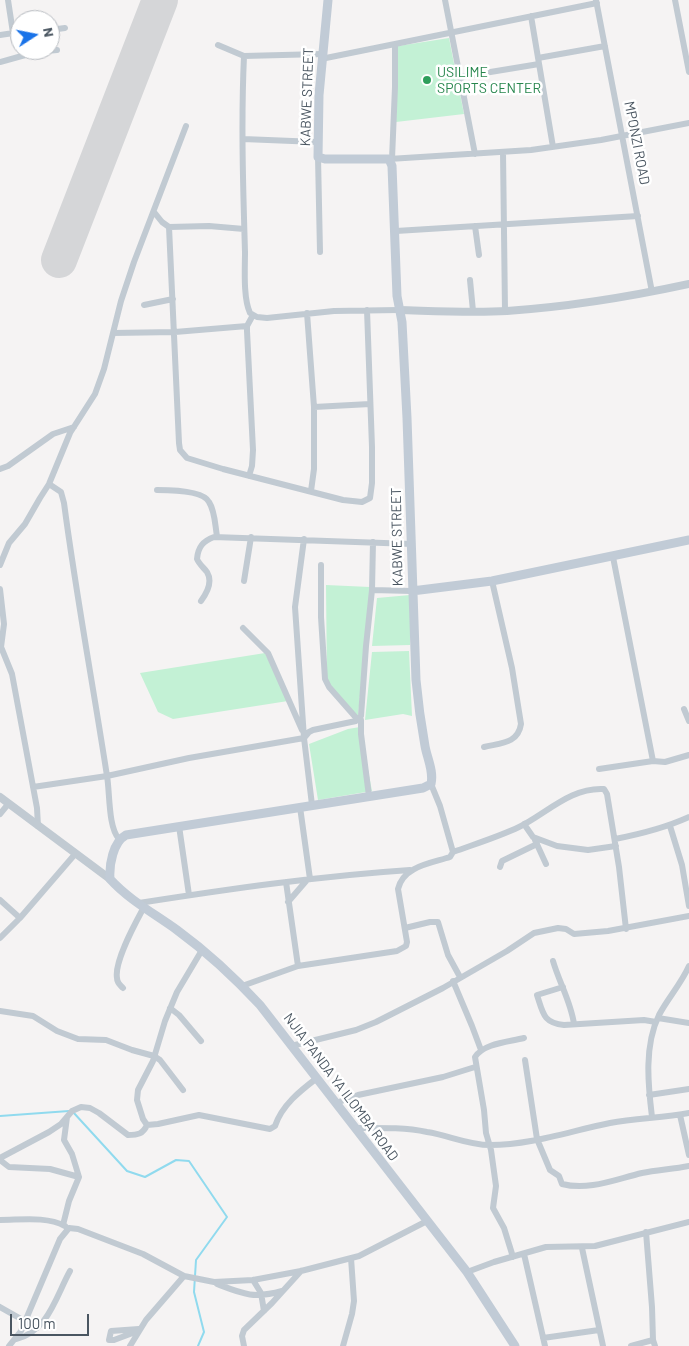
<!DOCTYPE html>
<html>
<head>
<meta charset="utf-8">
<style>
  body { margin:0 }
  #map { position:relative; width:689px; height:1346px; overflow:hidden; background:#f5f3f3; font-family:Barlow,sans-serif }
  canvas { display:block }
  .north { position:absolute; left:10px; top:10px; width:50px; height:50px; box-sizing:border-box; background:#fff; border:1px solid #b7bbc0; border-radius:50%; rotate:79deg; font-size:14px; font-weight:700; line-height:20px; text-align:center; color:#4a5661 }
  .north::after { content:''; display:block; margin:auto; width:18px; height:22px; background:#1a73e8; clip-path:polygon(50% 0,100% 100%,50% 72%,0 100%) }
  .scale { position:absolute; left:10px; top:1314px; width:79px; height:22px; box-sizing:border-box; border:2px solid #4a5661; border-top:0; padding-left:6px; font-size:15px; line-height:18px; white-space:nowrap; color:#4a5661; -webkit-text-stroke:4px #fff; paint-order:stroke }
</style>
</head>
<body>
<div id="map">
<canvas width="689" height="1346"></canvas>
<div class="north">N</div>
<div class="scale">100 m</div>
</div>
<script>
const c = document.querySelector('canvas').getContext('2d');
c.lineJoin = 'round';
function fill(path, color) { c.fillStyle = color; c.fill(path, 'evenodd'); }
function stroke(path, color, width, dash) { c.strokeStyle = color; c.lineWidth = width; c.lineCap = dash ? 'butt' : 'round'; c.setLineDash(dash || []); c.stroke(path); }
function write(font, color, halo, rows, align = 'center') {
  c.font = font + ' Barlow,sans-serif'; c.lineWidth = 5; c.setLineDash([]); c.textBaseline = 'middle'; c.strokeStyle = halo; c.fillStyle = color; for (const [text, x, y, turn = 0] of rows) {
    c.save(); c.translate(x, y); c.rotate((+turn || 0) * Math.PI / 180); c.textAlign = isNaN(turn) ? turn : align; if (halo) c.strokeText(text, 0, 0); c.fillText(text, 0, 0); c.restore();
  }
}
fill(new Path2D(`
  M449,38L464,114L396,122L398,46Z
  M326,585L370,587L358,717L327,685Z
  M410,595V645L372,646L377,598Z
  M409,651L412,716L403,714L365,720L372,652Z
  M265,653L288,701L173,719L158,712L140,673Z
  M360,727L372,791L318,800L309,744L348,729Z`), '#c3f1d5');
stroke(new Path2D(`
  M73,1112L127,1171L145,1177L176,1160L189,1161L227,1217L196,1260L194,1292L204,1332L198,1346
  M0,1116L69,1111`), '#90daee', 2);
stroke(new Path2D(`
  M59,260L160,0`), '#d5d6d8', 36);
stroke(new Path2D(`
  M8,0L13,33
  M445,0L475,154
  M596,0L652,292
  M675,0L689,72
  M531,16L553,147
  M50,30L65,28
  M0,35L20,32
  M218,45L244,56L321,54
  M244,56C241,121 243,186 245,252C245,268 243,298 250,313L257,317L267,318L334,311L399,310
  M538,58L605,46
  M321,59L597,3
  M0,62L36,52L57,50
  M460,77L539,64
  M243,139L317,142
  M503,152L505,311
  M318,157L320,252
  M389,159L531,150L601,140L689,123
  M392,159L395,87V44
  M154,212L162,222L169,227L209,226L244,229
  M475,226L479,255
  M169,227L179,443L180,450L187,458L223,469L343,500L362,502L370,498L372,483V447L367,310
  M396,231L638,216
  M470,280L473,311
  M144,305L173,299
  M307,313L314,407V469L311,491
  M113,333L175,332L247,326
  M314,407L370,404
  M0,469L8,466L53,434L74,427
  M249,476L252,466L253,450L247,331V326L253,315
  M49,484L61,492L64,503C76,594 93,685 107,776C110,793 108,827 119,839
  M157,490C168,490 203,490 209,502C215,511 215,525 217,536
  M613,557L653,761L665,762L689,755
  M0,565L9,543L25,524L40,498L49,484L70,433L95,394L104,369L121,301L134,262L186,126
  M321,565V617L325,679L329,687L358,720
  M244,581L251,537
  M0,589L4,624L1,647L12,674L37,808L38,826
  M372,590L412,591
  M201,601C207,593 213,582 207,572C203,567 199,564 197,559C198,547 203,541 214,537L412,544
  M243,628L268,653L302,730
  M684,709L689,721
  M361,720V734L369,796
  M484,747C500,743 518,744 521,724L512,668L492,581
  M599,769L653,761
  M33,787L107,776L189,758L304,738L295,607L304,539
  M312,805L304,738L309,732L313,730L356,721L361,716L366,646L372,590L373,542
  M300,807L310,879
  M0,814L9,803
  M524,824L533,837L557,846L588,850L616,846
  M179,826L189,895
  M670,826L682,865L689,906
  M615,839C641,834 665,828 689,817
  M535,840L546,864
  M453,852C475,844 498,837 519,827C547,813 571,787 604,789L607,794L619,867L626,929
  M500,867L502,861L537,844
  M286,882L298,966
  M0,900L20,918
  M288,902L307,880
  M139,903C229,889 319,876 410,870
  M405,928L430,922H438L448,955L460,977
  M0,938L20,918L76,853
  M553,961C559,982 571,1002 574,1024
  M453,981L472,1026L481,1050
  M242,986L298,966L397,951L406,946L407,942L398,889C403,866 432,863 450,857L453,852L440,806L431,784
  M563,987L537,995C543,1013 543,1023 564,1025L644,1020L656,1022
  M123,988C120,985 117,983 117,978C114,961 136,922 144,907
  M170,1008L179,1015L201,1041
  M0,1011L33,1016L57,1031L78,1039L106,1040L132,1050L154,1056L160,1060L183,1090
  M658,1018L689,1023
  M291,1046L356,1030L376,1022L443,988L507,951L534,933L558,928L566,929L574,934L608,931L689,916
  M525,1060L537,1139L550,1170L559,1176L562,1184C589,1191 616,1179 642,1173C658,1170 674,1169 689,1166
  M649,1095L689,1089
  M336,1103L358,1095L443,1077L475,1067
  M680,1115L689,1155
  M652,1117C648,1084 644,1046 659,1015C668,998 681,984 689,966
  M147,1125L158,1124L199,1115L270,1129L275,1126C282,1105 300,1091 317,1078
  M355,1128C378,1128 403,1127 427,1132C448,1135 468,1145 490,1145C531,1145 570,1131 610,1123C636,1118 663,1118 689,1113
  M0,1158L49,1132L61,1124L72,1111L81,1107L90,1108L99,1113L128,1135C138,1135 143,1134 147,1125L143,1119L137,1100L138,1090L153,1061L165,1021L177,992L202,950
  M0,1160L9,1167L50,1169L79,1177
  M0,1220C21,1220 46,1216 65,1226
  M63,1225L69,1201L79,1177L72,1154L64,1140L67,1117
  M646,1232L652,1307L653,1340L655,1346
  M582,1248L603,1346
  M524,1254L545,1346
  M513,1257L504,1228L493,1208L496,1186L491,1150L486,1133L484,1110L475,1057C484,1043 509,1042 524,1038
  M467,1272L494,1262L546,1247L595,1246L689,1222
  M253,1280L261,1293L264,1311
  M217,1284C243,1294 254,1299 282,1291
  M0,1307L37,1328
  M138,1331L114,1340H109L111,1331L139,1329
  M543,1338L599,1330
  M16,1339C48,1332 56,1296 70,1271
  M9,1346L21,1331L60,1239L69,1228L78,1229L143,1254L184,1276L214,1282L253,1280L301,1271L359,1256L427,1221
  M130,1346L146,1320L184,1276
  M244,1346L242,1336L244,1330L272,1303L301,1271
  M343,1346L352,1314L354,1301L351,1258
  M631,1346L653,1340`), '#c1cad2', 6);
stroke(new Path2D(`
  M399,310C435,311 471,313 507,311C568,307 629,297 689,284
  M0,797L110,879`), '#c1cad2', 8);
stroke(new Path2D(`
  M328,0L319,95L318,157L325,159H389L392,166L397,296L402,322L407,418L416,680C418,702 421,724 425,746C427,758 434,771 431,784L423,788L126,835C113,842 109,865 110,879C129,900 155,914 177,930C207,952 235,978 260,1005L467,1272L515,1346
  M412,591L492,581L689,540`), '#c1cbd6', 9);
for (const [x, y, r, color] of [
  [427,80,5,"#2e9e5b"]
]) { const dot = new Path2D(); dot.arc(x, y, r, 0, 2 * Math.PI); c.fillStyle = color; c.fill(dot); stroke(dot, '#fff', 2); }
write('14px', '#27864d', '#fff', [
  ["USILIME",437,72],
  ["SPORTS CENTER",437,88]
], 'left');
write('14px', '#4a5661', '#fff', [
  ["KABWE STREET",307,97,-88],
  ["MPONZI ROAD",637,143,79],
  ["KABWE STREET",397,537,-91],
  ["NJIA PANDA YA ILOMBA ROAD",341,1087,53]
]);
</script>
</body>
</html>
